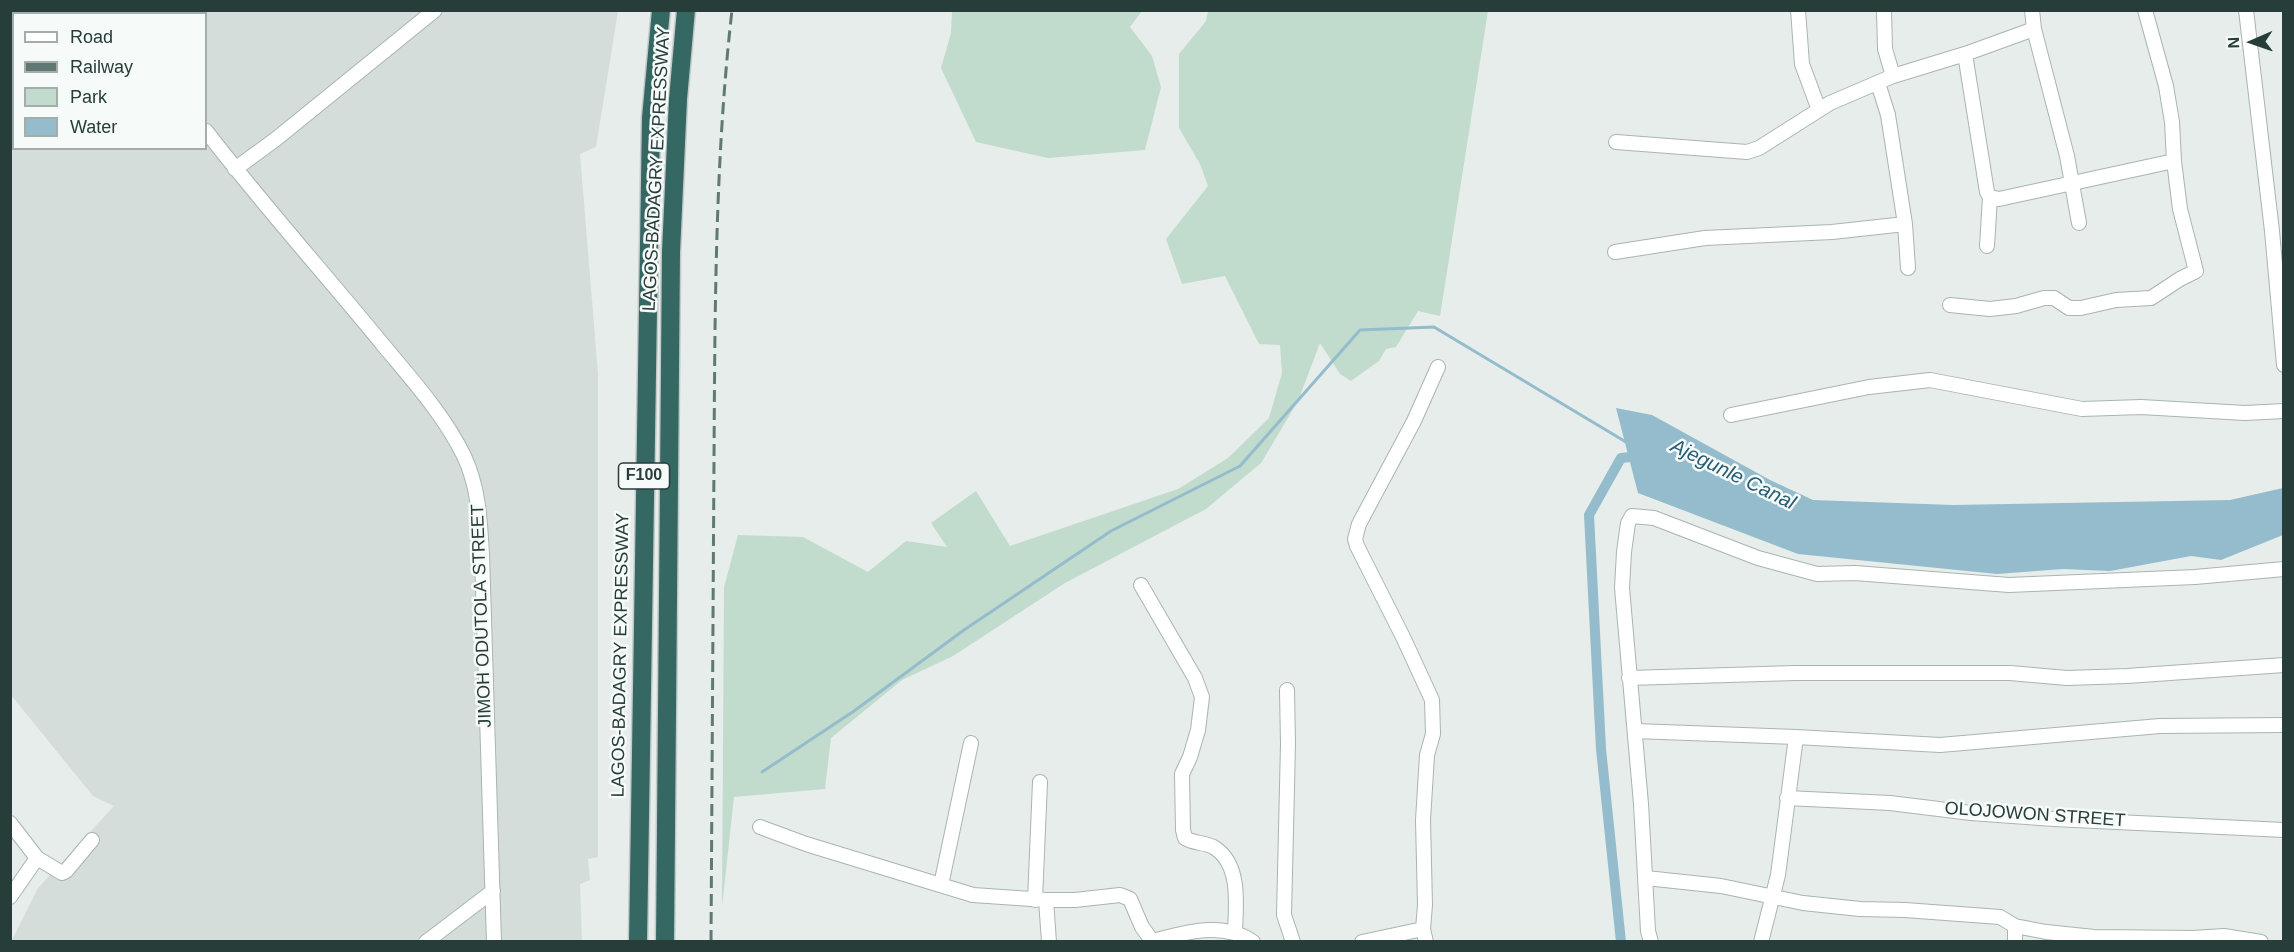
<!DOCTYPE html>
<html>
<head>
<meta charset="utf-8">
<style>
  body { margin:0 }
  #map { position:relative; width:2294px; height:952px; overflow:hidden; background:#e6edeb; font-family:Arial,sans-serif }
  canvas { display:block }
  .frame { position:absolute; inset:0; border:12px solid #263d3a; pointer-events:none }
  .legend { position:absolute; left:12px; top:12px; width:195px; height:138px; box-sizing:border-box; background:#f6faf8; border:2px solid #a3aeac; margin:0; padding:8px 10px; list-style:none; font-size:18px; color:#263d3a }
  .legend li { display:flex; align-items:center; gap:12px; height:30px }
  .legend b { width:30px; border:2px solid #a3aeac }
  .north { position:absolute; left:2222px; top:12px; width:60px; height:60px; -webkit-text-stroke:4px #f6faf8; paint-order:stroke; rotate:268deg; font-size:16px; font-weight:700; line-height:24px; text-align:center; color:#263d3a }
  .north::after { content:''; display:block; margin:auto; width:21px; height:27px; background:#263d3a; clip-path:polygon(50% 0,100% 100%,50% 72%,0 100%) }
</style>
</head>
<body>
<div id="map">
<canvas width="2294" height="952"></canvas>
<div class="frame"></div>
<ul class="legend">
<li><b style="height:8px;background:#fff"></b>Road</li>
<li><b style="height:8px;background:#617975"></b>Railway</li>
<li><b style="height:16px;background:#c1dccc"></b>Park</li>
<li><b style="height:16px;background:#94bccc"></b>Water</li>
</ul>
<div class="north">N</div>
</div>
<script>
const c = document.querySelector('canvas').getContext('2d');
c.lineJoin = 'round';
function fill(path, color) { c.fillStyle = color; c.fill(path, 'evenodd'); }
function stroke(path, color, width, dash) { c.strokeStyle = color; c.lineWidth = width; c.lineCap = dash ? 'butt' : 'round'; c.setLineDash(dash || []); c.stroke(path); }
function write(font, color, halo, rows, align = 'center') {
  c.font = font + ' Arial,sans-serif'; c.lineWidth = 5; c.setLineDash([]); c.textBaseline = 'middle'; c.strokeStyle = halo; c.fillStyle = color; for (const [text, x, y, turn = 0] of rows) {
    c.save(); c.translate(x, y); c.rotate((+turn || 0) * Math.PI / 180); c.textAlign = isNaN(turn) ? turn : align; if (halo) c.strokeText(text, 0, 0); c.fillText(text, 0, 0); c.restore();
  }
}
fill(new Path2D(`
  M11,11H618L596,147L580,154L598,374V857L588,859L590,880L580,884L582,941L11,942L38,888L114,806L93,796L11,695ZM14,14H206V148H14Z`), '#d4ddda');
fill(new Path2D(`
  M952,11H1142L1130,27L1152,56L1161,87L1145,150L1048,158L976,142L941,68L951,33Z
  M1208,11H1488L1440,316L1418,311L1396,347L1386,349L1379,361L1351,381L1340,374L1320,343L1298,401L1261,463L1206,509L1065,583L953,656L902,680L831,738L825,789L734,797L722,907L724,587L738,535L803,537L868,572L906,541L947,547L931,523L976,491L1010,546L1178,489L1228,458L1269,418L1282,373L1280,345L1259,344L1225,276L1182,284L1166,239L1208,186L1200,164L1179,128V54L1206,21Z`), '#c1dccc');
fill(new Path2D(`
  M1616,408L1652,415L1770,480L1813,500L1953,505L2230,500L2283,488V535L2221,560L2191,556L2110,571L2063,569L1997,574L1798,554L1638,493Z`), '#94bccc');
stroke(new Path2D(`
  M762,772L854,711L964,630L1111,531L1240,466L1360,330L1434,327L1626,442`), '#94bccc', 3);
stroke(new Path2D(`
  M1621,942L1601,749L1589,515L1621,458L1641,456`), '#94bccc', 10);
const minor = new Path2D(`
  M107,10L109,14
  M1798,10L1802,64L1819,110
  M1884,10L1885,49L1893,76
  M2032,10L2034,29L2067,156L2079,223
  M2246,10L2272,231L2284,365
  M1965,54L1987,192L1990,197L1999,199L2174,161
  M1878,83L1888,115L1905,224L1908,268
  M206,131C263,205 325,274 384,346C413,381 444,415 464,456C479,488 480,521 482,555L494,942
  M1616,142L1747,152L1759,148L1830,103L1893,76L1965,54L2034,29
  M235,169L276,139L435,10
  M1987,246L1990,197
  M1615,252L1705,238L1832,232L1905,224
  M1950,305L1990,309L2016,306L2044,298H2054L2069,308H2081L2116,300L2151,298L2180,279L2196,271L2180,209L2174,161L2172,122L2166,86L2145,10
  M1731,415L1869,387L1930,380L2082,409L2141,407L2245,413L2284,411
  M1141,585L1195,678L1202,697L1198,730L1190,757L1182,774L1183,830L1185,838C1194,844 1206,842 1215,848C1241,865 1236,905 1235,931
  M1629,678L1795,673H2010L2067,678L2127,676L2284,665
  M1287,690L1288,744L1284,915L1293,942
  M1635,731L1796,737L1940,745L2160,726L2284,725
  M1787,798L1890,803L1971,813L2054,819L2284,830
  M10,823L37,858L62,873L66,871L92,840
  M760,827L806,844L973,895L1046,900H1075L1120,895L1130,899L1142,927L1153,942
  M1646,878L1721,886L1803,903L1860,909L1905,910L2000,917L2015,926L2046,932L2094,937L2193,938L2224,936L2261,942
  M941,885L971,743
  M10,897L37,858
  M1035,900L1040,782
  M1046,900L1049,942
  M1153,941C1185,932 1224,921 1253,942
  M426,942L493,891
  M1362,942L1423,929
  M1426,942L1423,929L1425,905L1423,820L1427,755L1433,734L1432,700L1403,637L1357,546L1355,539L1359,524L1414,421L1438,367
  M1651,942L1648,931L1641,804L1622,588L1624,552L1628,523L1632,516L1654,518L1758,558L1817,574L1855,573L2009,585L2195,577L2284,569
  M1761,942L1778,875L1796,737
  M2015,942V926`);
const highway = new Path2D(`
  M638,942L651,118L661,10
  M665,942L671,252L678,99L686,10`);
stroke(minor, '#a9b5b2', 16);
stroke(highway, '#c2c9c8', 21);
stroke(minor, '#fff', 14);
stroke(highway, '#356763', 18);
stroke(new Path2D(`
  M711,942C712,781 713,620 714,459C715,309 715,159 732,10`), '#617975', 3, [12, 6]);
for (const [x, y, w] of [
  [644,476,51]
]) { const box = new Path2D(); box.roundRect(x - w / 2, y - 13, w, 26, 4.5); c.fillStyle = '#f6faf8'; c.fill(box); stroke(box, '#263d3a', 1.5); }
write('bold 16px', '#263d3a', null, [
  ["F100",644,476]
]);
write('18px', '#263d3a', '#f6faf8', [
  ["LAGOS-BADAGRY EXPRESSWAY",657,169,-87],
  ["JIMOH ODUTOLA STREET",482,616,-92],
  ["LAGOS-BADAGRY EXPRESSWAY",621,655,-89],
  ["OLOJOWON STREET",2035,815,4]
]);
write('italic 20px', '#265d74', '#f6faf8', [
  ["Ajegunle Canal",1733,475,26]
]);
</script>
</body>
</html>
